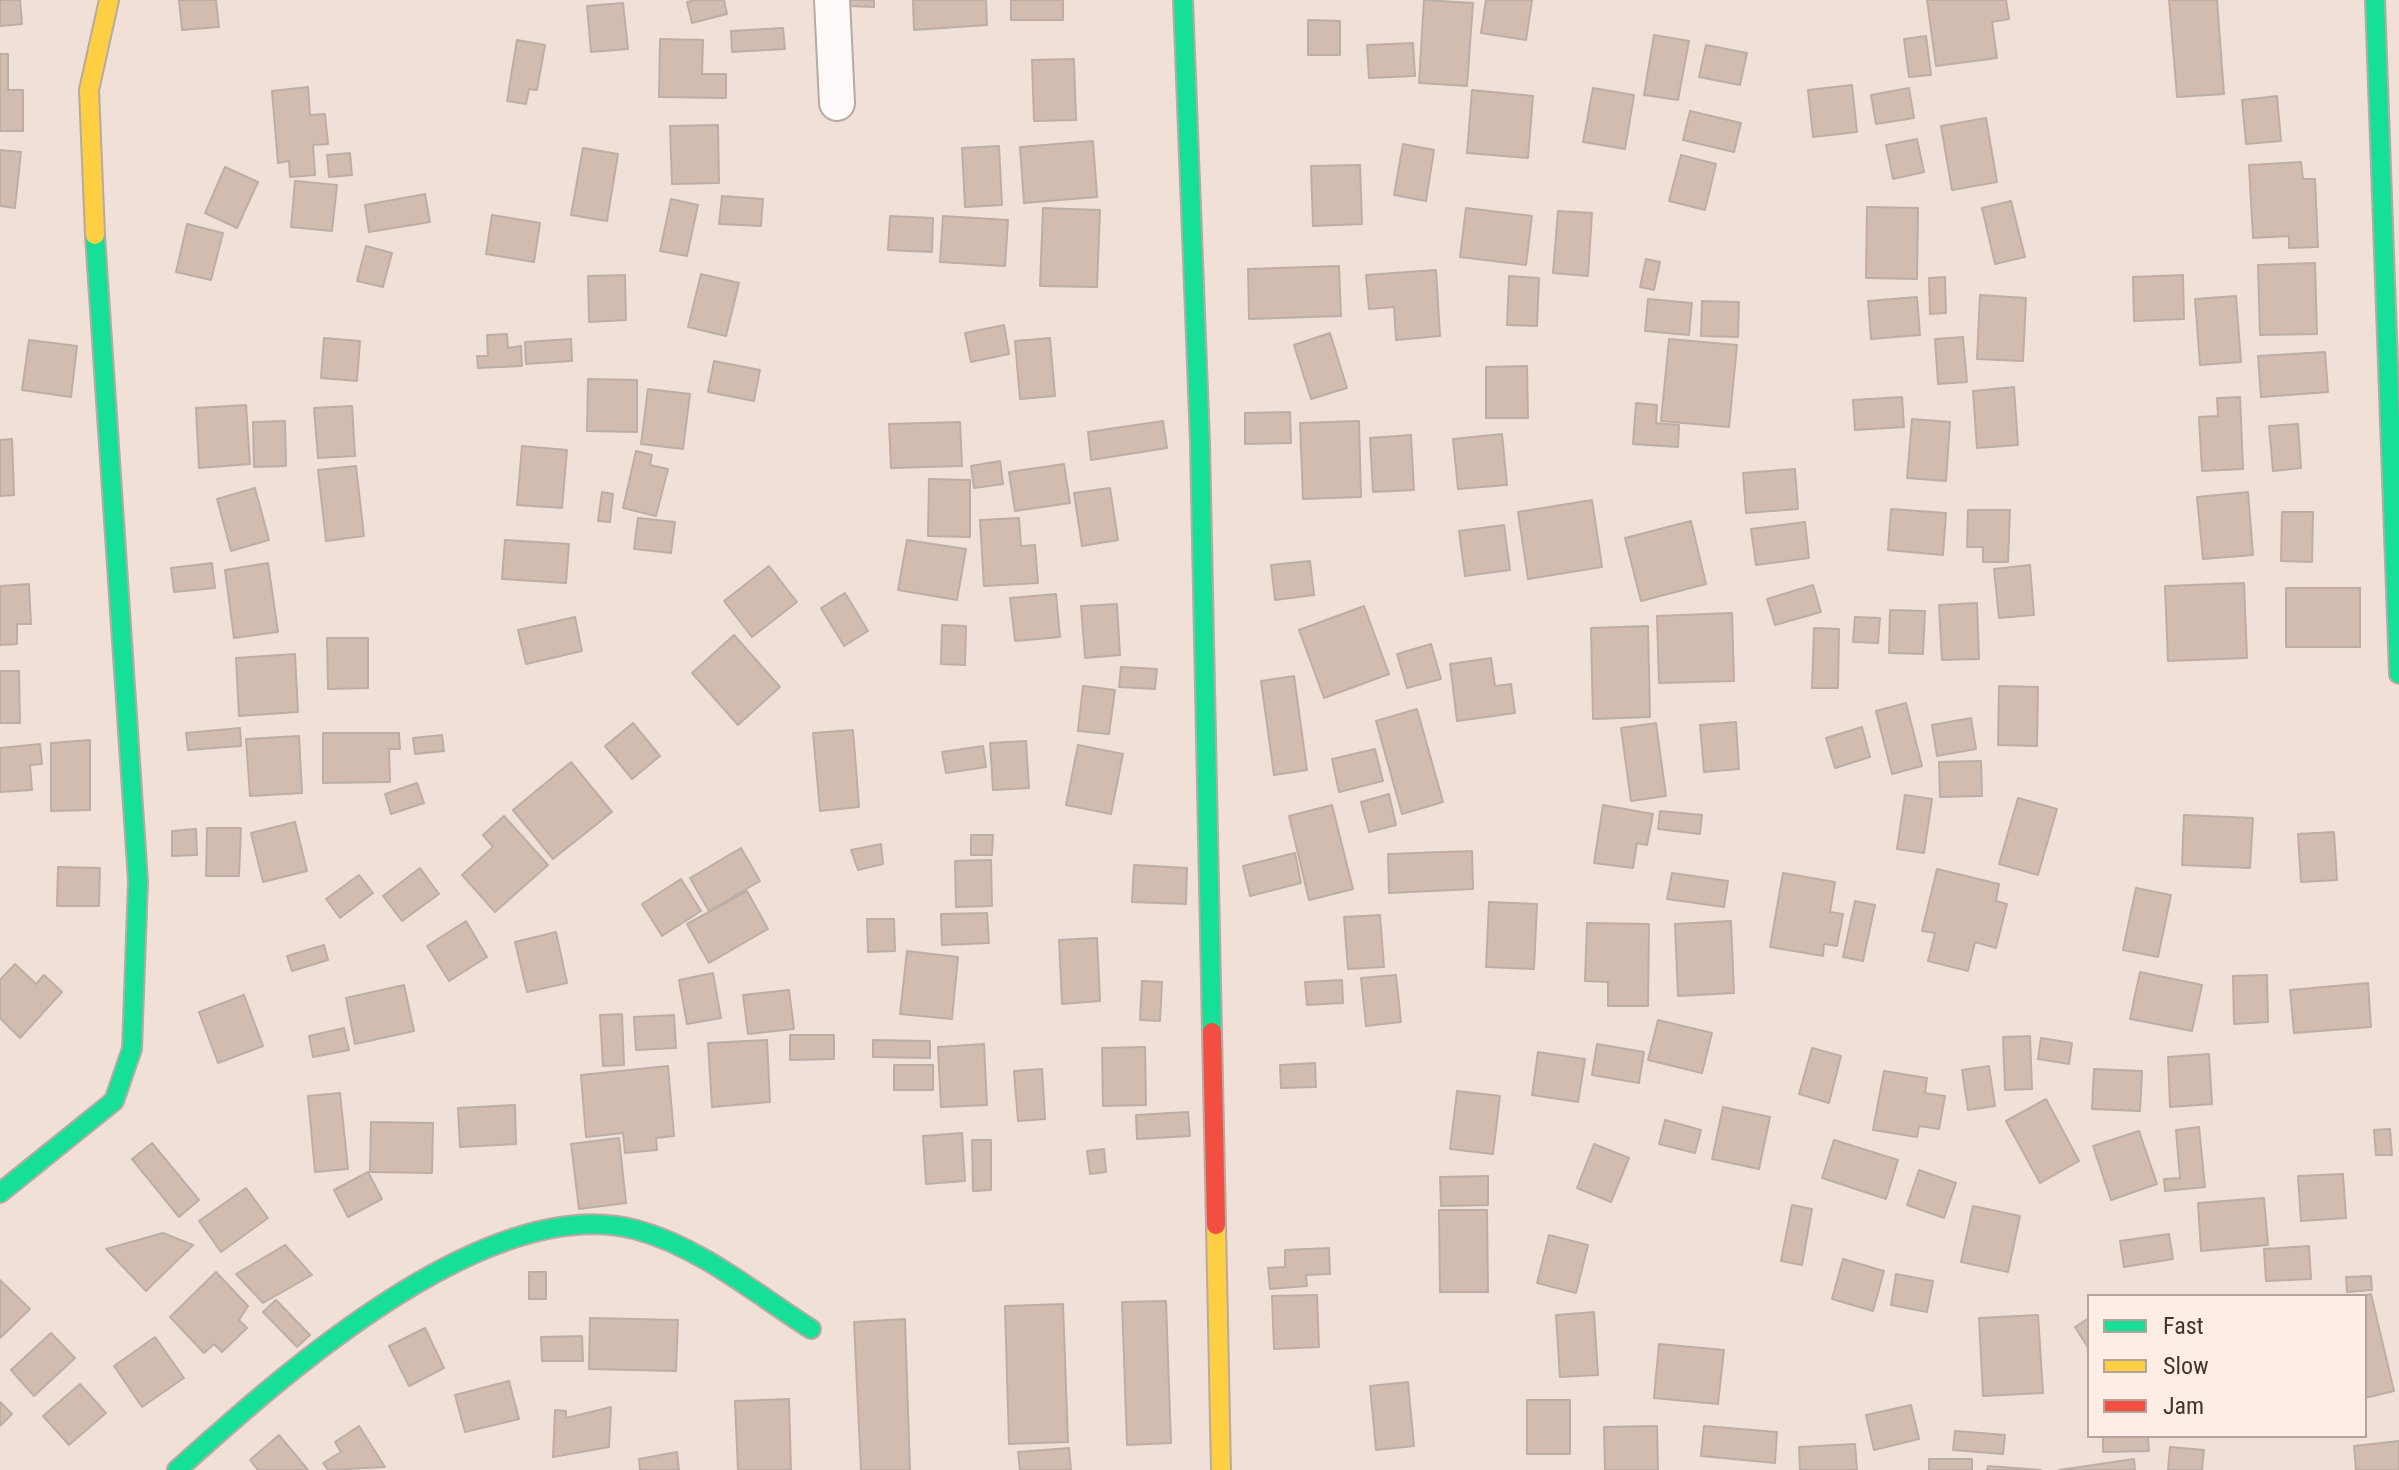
<!DOCTYPE html>
<html>
<head>
<meta charset="utf-8">
<style>
  body { margin:0 }
  #map { position:relative; width:2399px; height:1470px; overflow:hidden; background:#f0e0d8; font-family:"Roboto Condensed",sans-serif }
  canvas { display:block }
  .legend { position:absolute; left:2087px; top:1294px; width:280px; height:144px; box-sizing:border-box; background:#fdede5; border:2px solid #b3a39b; margin:0; padding:10px 14px; list-style:none; font-size:24px; color:#43342c }
  .legend li { display:flex; align-items:center; gap:16px; height:40px }
  .legend b { width:40px; border:2px solid #b3a39b }
</style>
</head>
<body>
<div id="map">
<canvas width="2399" height="1470"></canvas>
<ul class="legend">
<li><b style="height:10px;background:#16e098"></b>Fast</li>
<li><b style="height:10px;background:#ffcf43"></b>Slow</li>
<li><b style="height:10px;background:#f24e42"></b>Jam</li>
</ul>
</div>
<script>
const c = document.querySelector('canvas').getContext('2d');
c.lineJoin = 'round';
function fill(path, color) { c.fillStyle = color; c.fill(path, 'evenodd'); }
function stroke(path, color, width, dash) { c.strokeStyle = color; c.lineWidth = width; c.lineCap = dash ? 'butt' : 'round'; c.setLineDash(dash || []); c.stroke(path); }
const building = new Path2D(`
  M0,0H20L22,24L0,26Z
  M179,0H216L219,27L182,30Z
  M696,0H724L727,14L692,23L687,2Z
  M850,0H874V7L850,6Z
  M913,0H986L987,25L914,30Z
  M1011,0H1063V20H1011Z
  M1424,0L1473,3L1467,86L1419,83Z
  M1486,0H1532L1526,40L1481,33Z
  M1927,0H2006L2009,19L1992,22L1997,58L1936,66Z
  M2169,0H2217L2224,94L2177,97Z
  M623,3L628,49L591,52L587,6Z
  M1308,20L1340,21V55H1308Z
  M783,28L785,49L732,52L731,31Z
  M1654,35L1689,41L1678,100L1644,95Z
  M1926,36L1931,75L1909,77L1904,39Z
  M660,39L703,40L702,74H726V98L659,97Z
  M517,40L545,45L537,90L529,89L526,104L507,101Z
  M1413,43L1415,76L1369,78L1367,45Z
  M1706,45L1747,53L1740,85L1699,77Z
  M0,54H8V90H23V131H0Z
  M1074,59L1076,120L1034,121L1032,60Z
  M1852,85L1857,132L1813,137L1808,90Z
  M308,87L310,115L325,114L328,144L313,145L315,175L290,177L289,161L278,163L272,91Z
  M1593,88L1634,95L1625,149L1583,142Z
  M1909,88L1914,118L1876,124L1871,95Z
  M1472,90L1533,96L1528,158L1467,153Z
  M2277,96L2281,141L2246,144L2242,100Z
  M1690,111L1741,123L1734,152L1683,140Z
  M1986,118L1997,182L1952,190L1941,126Z
  M718,125L719,183L672,184L670,126Z
  M1917,139L1924,172L1893,179L1886,145Z
  M1093,141L1097,197L1024,203L1020,147Z
  M1403,144L1434,150L1426,201L1394,195Z
  M999,146L1002,205L965,207L962,148Z
  M583,148L618,154L607,221L571,215Z
  M0,150L21,152L15,208L0,206Z
  M350,153L352,175L329,177L327,155Z
  M1681,155L1716,164L1705,210L1669,201Z
  M2301,162L2303,179H2315L2318,247L2289,248V236L2253,238L2249,165Z
  M1360,165L1362,224L1313,226L1311,166Z
  M225,167L258,182L237,228L205,213Z
  M295,181L337,185L332,231L291,227Z
  M425,194L430,222L369,232L365,205Z
  M722,196L763,199L761,226L719,224Z
  M671,199L698,205L687,256L660,251Z
  M2011,201L2025,257L1995,264L1982,208Z
  M1867,207L1918,208L1917,279L1866,278Z
  M1043,208L1100,210L1097,287L1040,286Z
  M1466,208L1532,216L1526,265L1460,257Z
  M1558,211L1592,213L1588,276L1553,273Z
  M492,215L540,223L534,262L486,254Z
  M890,216L933,218L932,252L888,250Z
  M943,216L1008,220L1005,266L940,262Z
  M187,224L223,233L211,280L176,272Z
  M366,246L392,253L383,287L357,281Z
  M1646,259L1660,262L1654,290L1640,287Z
  M2315,263L2317,334L2260,335L2258,265Z
  M1339,266L1341,316L1249,319L1248,269Z
  M1436,270L1440,336L1396,340L1394,307L1369,309L1366,275Z
  M701,274L739,283L726,336L688,327Z
  M625,275L626,320L589,322L588,276Z
  M2183,275L2184,319L2134,321L2133,277Z
  M1509,276L1539,278L1537,326L1507,325Z
  M1945,277L1946,313L1930,314L1929,278Z
  M1980,295L2026,298L2023,361L1977,359Z
  M2236,296L2241,362L2200,365L2195,299Z
  M1917,297L1920,335L1871,339L1868,301Z
  M1648,299L1692,303L1689,335L1645,331Z
  M1702,301L1739,302L1738,337L1701,336Z
  M1004,325L1009,354L971,362L965,333Z
  M1330,333L1347,388L1311,399L1294,345Z
  M507,334L508,348L521,346L522,366L478,368L477,356H488L487,335Z
  M1963,337L1967,382L1938,384L1935,339Z
  M324,338L360,341L357,381L321,378Z
  M1050,338L1055,396L1020,399L1015,341Z
  M571,339L572,361L526,364L525,342Z
  M1669,339L1737,345L1729,427L1661,421Z
  M29,340L77,346L71,397L22,390Z
  M2325,352L2328,392L2261,397L2258,356Z
  M714,361L760,370L754,401L708,392Z
  M1527,366L1528,418H1486V367Z
  M588,379L637,380V432L587,431Z
  M2014,387L2018,445L1977,448L1973,391Z
  M648,389L690,394L683,449L641,444Z
  M1902,397L1904,427L1855,430L1853,400Z
  M2240,397L2243,469L2202,471L2199,417L2218,416L2217,398Z
  M1636,403L1657,405L1656,423L1679,425L1678,447L1633,444Z
  M246,405L250,464L199,468L196,408Z
  M352,406L355,456L318,458L314,408Z
  M1290,412L1291,443L1245,444V413Z
  M1912,419L1950,422L1946,481L1907,478Z
  M285,421L286,466L254,467L253,422Z
  M1163,421L1167,448L1091,460L1088,432Z
  M1359,421L1361,497L1303,499L1300,423Z
  M960,422L962,466L891,468L889,424Z
  M2298,424L2301,468L2273,471L2269,426Z
  M1502,434L1507,485L1458,489L1453,439Z
  M1411,435L1414,490L1373,492L1370,438Z
  M12,439L14,495L0,496V440Z
  M522,446L567,450L562,508L517,505Z
  M636,451L652,455L650,465L668,469L656,516L623,508Z
  M1000,461L1003,484L974,488L971,466Z
  M1064,464L1070,503L1015,511L1009,472Z
  M356,466L364,536L326,541L318,470Z
  M1795,469L1798,509L1746,513L1743,473Z
  M929,479L970,480V537L928,536Z
  M255,488L269,540L231,551L217,499Z
  M1110,488L1118,540L1082,546L1074,493Z
  M602,492L613,494L610,522L598,521Z
  M2248,492L2253,555L2203,559L2197,497Z
  M1592,500L1602,567L1528,579L1518,512Z
  M1891,509L1946,513L1943,555L1888,550Z
  M1968,510H2010L2008,562H1983V547H1967Z
  M2282,512H2313L2312,562L2281,561Z
  M638,518L675,522L671,553L634,549Z
  M1019,518L1021,546L1035,545L1038,583L984,586L980,520Z
  M1691,521L1706,584L1641,601L1625,538Z
  M1805,522L1809,558L1756,565L1751,529Z
  M1504,525L1510,570L1465,576L1459,531Z
  M505,540L569,544L566,583L502,579Z
  M907,540L966,549L957,600L898,590Z
  M1310,561L1314,595L1275,600L1271,565Z
  M212,563L215,588L174,592L171,568Z
  M268,563L278,632L234,638L225,570Z
  M2030,565L2034,615L1999,618L1994,569Z
  M769,566L797,602L752,637L724,601Z
  M2244,583L2247,658L2168,661L2165,586Z
  M29,584L31,624H17V644L0,645V586Z
  M1813,585L1821,612L1775,625L1767,599Z
  M2286,588H2360V647H2286Z
  M845,593L868,631L844,646L821,608Z
  M1056,594L1060,637L1015,641L1010,598Z
  M1977,603L1979,659L1942,660L1939,605Z
  M1117,604L1120,655L1085,658L1081,606Z
  M1364,606L1389,674L1324,698L1299,630Z
  M1890,610L1925,611L1923,654L1889,653Z
  M1732,613L1734,681L1659,683L1657,616Z
  M575,617L582,651L526,664L518,630Z
  M1855,617L1880,618L1878,643L1853,642Z
  M942,625L966,626L965,665L941,664Z
  M1648,626L1650,717L1593,719L1591,628Z
  M1814,628L1839,629L1838,688H1812Z
  M734,635L780,687L738,725L692,673Z
  M327,638H368V688L328,689Z
  M1431,644L1441,679L1407,688L1397,654Z
  M295,654L298,712L239,716L236,658Z
  M1491,658L1495,686L1511,684L1515,713L1457,721L1450,664Z
  M1121,667L1157,669L1155,689L1119,687Z
  M0,671H19L20,723H0Z
  M1294,676L1307,770L1274,775L1261,681Z
  M1083,686L1115,690L1109,734L1078,731Z
  M1999,686L2038,687L2037,746L1998,745Z
  M1906,703L1922,766L1892,774L1876,711Z
  M1417,709L1443,802L1402,814L1376,721Z
  M1971,718L1976,749L1937,756L1932,725Z
  M1736,722L1739,769L1704,772L1700,725Z
  M633,723L660,756L632,779L605,746Z
  M1656,723L1666,796L1631,801L1621,728Z
  M1862,727L1870,757L1835,768L1826,738Z
  M240,728L241,746L188,750L186,733Z
  M853,730L859,807L820,811L813,733Z
  M323,733H399L400,749H389L390,782L323,783Z
  M442,735L444,751L415,754L413,738Z
  M299,736L302,793L250,796L246,739Z
  M90,740V810L51,811V743Z
  M1026,741L1029,788L993,790L990,743Z
  M40,744L42,764L30,765L32,790L0,792V748Z
  M1078,745L1123,754L1111,814L1066,805Z
  M983,746L986,767L946,773L942,752Z
  M1375,749L1383,781L1339,792L1332,759Z
  M1981,761L1982,796L1940,797L1939,762Z
  M571,762L612,812L553,859L513,810Z
  M417,783L424,803L391,814L385,794Z
  M1389,794L1396,825L1369,832L1361,802Z
  M1905,795L1932,799L1924,853L1897,849Z
  M2018,798L2057,809L2038,875L1999,864Z
  M1332,805L1353,889L1309,900L1289,816Z
  M1603,805L1653,814L1647,845L1637,843L1633,868L1594,863Z
  M1660,811L1702,815L1700,834L1658,829Z
  M2184,815L2253,818L2250,868L2182,865Z
  M504,816L548,865L495,912L462,875L493,847L483,835Z
  M295,822L307,871L263,882L251,833Z
  M207,828H241L239,876H206Z
  M196,829L197,855L172,856V831Z
  M2334,832L2337,880L2301,882L2298,834Z
  M971,835H993L992,855H971Z
  M881,844L883,864L858,870L851,850Z
  M741,848L760,881L709,911L690,878Z
  M1472,851L1473,889L1389,893L1388,854Z
  M1295,853L1301,883L1250,896L1243,866Z
  M991,860L992,906L956,907L955,861Z
  M1134,865L1187,868L1186,904L1132,902Z
  M58,867L100,868L99,906H57Z
  M420,868L439,894L402,921L383,896Z
  M1937,869L1999,884L1996,901L2007,904L1996,948L1975,942L1968,971L1928,961L1935,933L1922,931Z
  M1672,873L1728,881L1724,907L1667,899Z
  M1783,873L1835,882L1830,912L1843,914L1837,946L1824,944L1823,956L1770,947Z
  M359,875L373,893L340,918L326,899Z
  M681,879L701,911L662,936L642,904Z
  M2136,888L2171,895L2158,957L2123,950Z
  M747,891L768,929L709,963L687,924Z
  M1855,901L1875,905L1863,961L1843,957Z
  M1489,902L1537,904L1534,969L1486,967Z
  M987,913L989,943L942,945L941,914Z
  M1380,915L1384,967L1348,969L1344,917Z
  M867,919H894L895,951L868,952Z
  M466,921L487,957L449,981L427,946Z
  M1731,921L1734,993L1678,996L1675,924Z
  M1587,923L1649,924L1648,1006H1608V982L1585,981Z
  M556,932L567,983L527,992L515,942Z
  M1097,938L1100,1001L1062,1004L1059,940Z
  M324,945L328,960L292,971L287,956Z
  M907,951L958,957L952,1019L900,1014Z
  M15,964L36,984L44,975L62,992L20,1038L0,1018V980Z
  M2140,972L2202,985L2192,1031L2130,1019Z
  M713,973L721,1018L687,1024L679,980Z
  M1396,975L1401,1022L1366,1026L1361,978Z
  M2267,975L2268,1022L2234,1024L2233,976Z
  M1342,980L1343,1003L1307,1005L1305,982Z
  M1142,981L1162,982L1160,1021L1140,1020Z
  M2368,983L2371,1027L2294,1033L2290,990Z
  M404,985L414,1031L355,1044L346,998Z
  M789,990L794,1029L748,1034L743,995Z
  M244,995L263,1046L218,1063L199,1012Z
  M622,1014L624,1065L603,1066L600,1015Z
  M674,1015L676,1048L636,1050L634,1017Z
  M1658,1020L1712,1033L1702,1073L1648,1060Z
  M344,1028L349,1050L313,1057L309,1036Z
  M790,1035H834V1059L790,1060Z
  M2030,1036L2032,1089L2005,1090L2003,1037Z
  M2041,1038L2072,1043L2069,1064L2038,1059Z
  M767,1040L770,1102L712,1107L708,1043Z
  M873,1040L930,1041V1058L873,1057Z
  M984,1044L987,1105L941,1107L938,1047Z
  M1597,1044L1644,1052L1639,1083L1592,1075Z
  M1145,1047L1146,1105L1103,1106L1102,1048Z
  M1812,1048L1841,1056L1829,1103L1799,1094Z
  M1538,1052L1585,1059L1578,1102L1532,1095Z
  M2209,1054L2212,1104L2170,1107L2168,1057Z
  M1315,1063L1316,1087L1281,1088L1280,1065Z
  M894,1065H933V1090H894Z
  M668,1066L674,1136L656,1138L657,1150L625,1153L623,1133L586,1137L581,1075Z
  M1989,1066L1995,1106L1968,1110L1962,1070Z
  M1042,1069L1045,1119L1018,1121L1014,1071Z
  M2094,1069L2142,1071L2140,1111L2092,1109Z
  M1884,1071L1927,1078L1925,1093L1945,1096L1939,1129L1919,1126L1917,1137L1873,1130Z
  M1457,1091L1500,1096L1493,1154L1450,1149Z
  M340,1093L348,1169L315,1172L308,1096Z
  M2046,1099L2079,1161L2040,1183L2006,1121Z
  M515,1105L516,1144L460,1147L458,1108Z
  M1723,1107L1770,1117L1759,1169L1712,1159Z
  M1188,1112L1190,1136L1137,1139L1136,1115Z
  M1665,1120L1701,1130L1695,1153L1659,1144Z
  M371,1122L433,1123L432,1173L370,1172Z
  M2199,1127L2205,1187L2165,1191L2164,1179L2180,1178L2176,1130Z
  M2390,1129L2392,1155H2376L2374,1130Z
  M2139,1131L2157,1184L2111,1200L2093,1146Z
  M962,1133L965,1181L926,1184L923,1136Z
  M619,1138L626,1203L579,1209L571,1144Z
  M972,1140H991V1190L973,1191Z
  M1834,1140L1898,1160L1886,1199L1822,1178Z
  M152,1143L199,1200L179,1217L132,1159Z
  M1594,1144L1629,1158L1611,1202L1577,1188Z
  M1104,1149L1106,1172L1090,1174L1087,1151Z
  M1919,1170L1956,1183L1944,1218L1907,1205Z
  M368,1172L382,1199L348,1217L334,1190Z
  M2343,1174L2346,1218L2301,1221L2298,1176Z
  M1488,1176V1205L1441,1206L1440,1177Z
  M246,1188L268,1218L221,1252L199,1221Z
  M2264,1198L2268,1245L2201,1251L2198,1203Z
  M1792,1205L1812,1209L1802,1265L1781,1261Z
  M1973,1206L2020,1216L2008,1272L1961,1262Z
  M1439,1210H1487L1488,1292H1440Z
  M163,1233L193,1245L146,1291L106,1249Z
  M2169,1234L2173,1259L2124,1267L2120,1241Z
  M1549,1235L1588,1245L1576,1293L1537,1283Z
  M285,1245L312,1275L263,1303L236,1274Z
  M2309,1246L2311,1279L2266,1281L2264,1249Z
  M1329,1248L1330,1274L1306,1275L1307,1286L1270,1289L1268,1268L1285,1267V1250Z
  M1843,1259L1884,1271L1873,1311L1832,1299Z
  M216,1272L248,1306L239,1320L247,1328L222,1352L214,1344L204,1353L170,1317Z
  M529,1272H546V1299H529Z
  M1896,1274L1933,1281L1927,1312L1891,1305Z
  M2371,1276L2372,1290L2347,1292L2346,1277Z
  M0,1280L30,1309L0,1338Z
  M2371,1294L2394,1391L2365,1398L2363,1296Z
  M1317,1295L1319,1347L1274,1349L1272,1296Z
  M276,1300L310,1335L297,1347L263,1312Z
  M1166,1301L1171,1443L1127,1445L1122,1302Z
  M1063,1304L1068,1442L1009,1444L1005,1306Z
  M1594,1312L1598,1375L1560,1377L1556,1315Z
  M2038,1315L2043,1393L1983,1396L1979,1318Z
  M590,1318L678,1320L676,1371L589,1369Z
  M2089,1318V1349L2075,1327Z
  M905,1319L910,1470H861L854,1322Z
  M425,1328L444,1368L409,1386L389,1346Z
  M51,1333L75,1358L34,1396L11,1370Z
  M582,1336L583,1361H542L541,1337Z
  M155,1337L184,1378L142,1407L114,1366Z
  M1659,1344L1724,1350L1718,1404L1654,1398Z
  M509,1381L519,1419L465,1432L455,1395Z
  M1408,1382L1414,1446L1376,1450L1370,1386Z
  M80,1384L106,1413L69,1445L43,1416Z
  M789,1399L791,1470H738L735,1401Z
  M1527,1400H1570V1454H1527Z
  M0,1402L12,1414L0,1426Z
  M1911,1405L1919,1439L1874,1450L1866,1415Z
  M611,1407L609,1447L553,1457L555,1410L566,1411V1418Z
  M359,1426L385,1467L328,1470L323,1463L341,1452L335,1442Z
  M1657,1426L1658,1470H1605L1604,1427Z
  M1704,1426L1777,1432L1775,1463L1701,1456Z
  M1955,1431L2005,1435L2003,1454L1953,1450Z
  M279,1435L308,1470H258L250,1460Z
  M2103,1436H2148L2149,1451L2103,1452Z
  M2399,1441V1470H2356L2354,1446Z
  M1855,1444L1857,1470H1800L1799,1447Z
  M2170,1447L2204,1450L2202,1470H2168Z
  M1069,1448L1071,1470H1020L1018,1452Z
  M677,1452L679,1470H640L639,1459Z
  M1929,1459H1972V1470H1929Z
  M2134,1459L2135,1470H2059Z
  M1988,1466L2041,1470H1987Z`);
fill(building, '#d2bcb0');
stroke(building, '#bcaea7', 2);
const street = new Path2D(`
  M832,0L837,103`);
const fast = new Path2D(`
  M1183,0L1200,442L1212,1032
  M2375,0L2399,674
  M0,1193L114,1101L132,1049L138,881L95,235
  M177,1470C279,1378 488,1189 637,1230C700,1247 756,1294 811,1329`);
const slow = new Path2D(`
  M95,235L89,90L109,0
  M1216,1225L1221,1470`);
const jam = new Path2D(`
  M1212,1032L1216,1225`);
stroke(street, '#b7aaa2', 38);
stroke(fast, '#b7aaa2', 22);
stroke(slow, '#b7aaa2', 22);
stroke(jam, '#b7aaa2', 22);
stroke(street, '#fdfaf9', 34);
stroke(fast, '#16e098', 18);
stroke(slow, '#ffcf43', 18);
stroke(jam, '#f24e42', 18);
</script>
</body>
</html>
